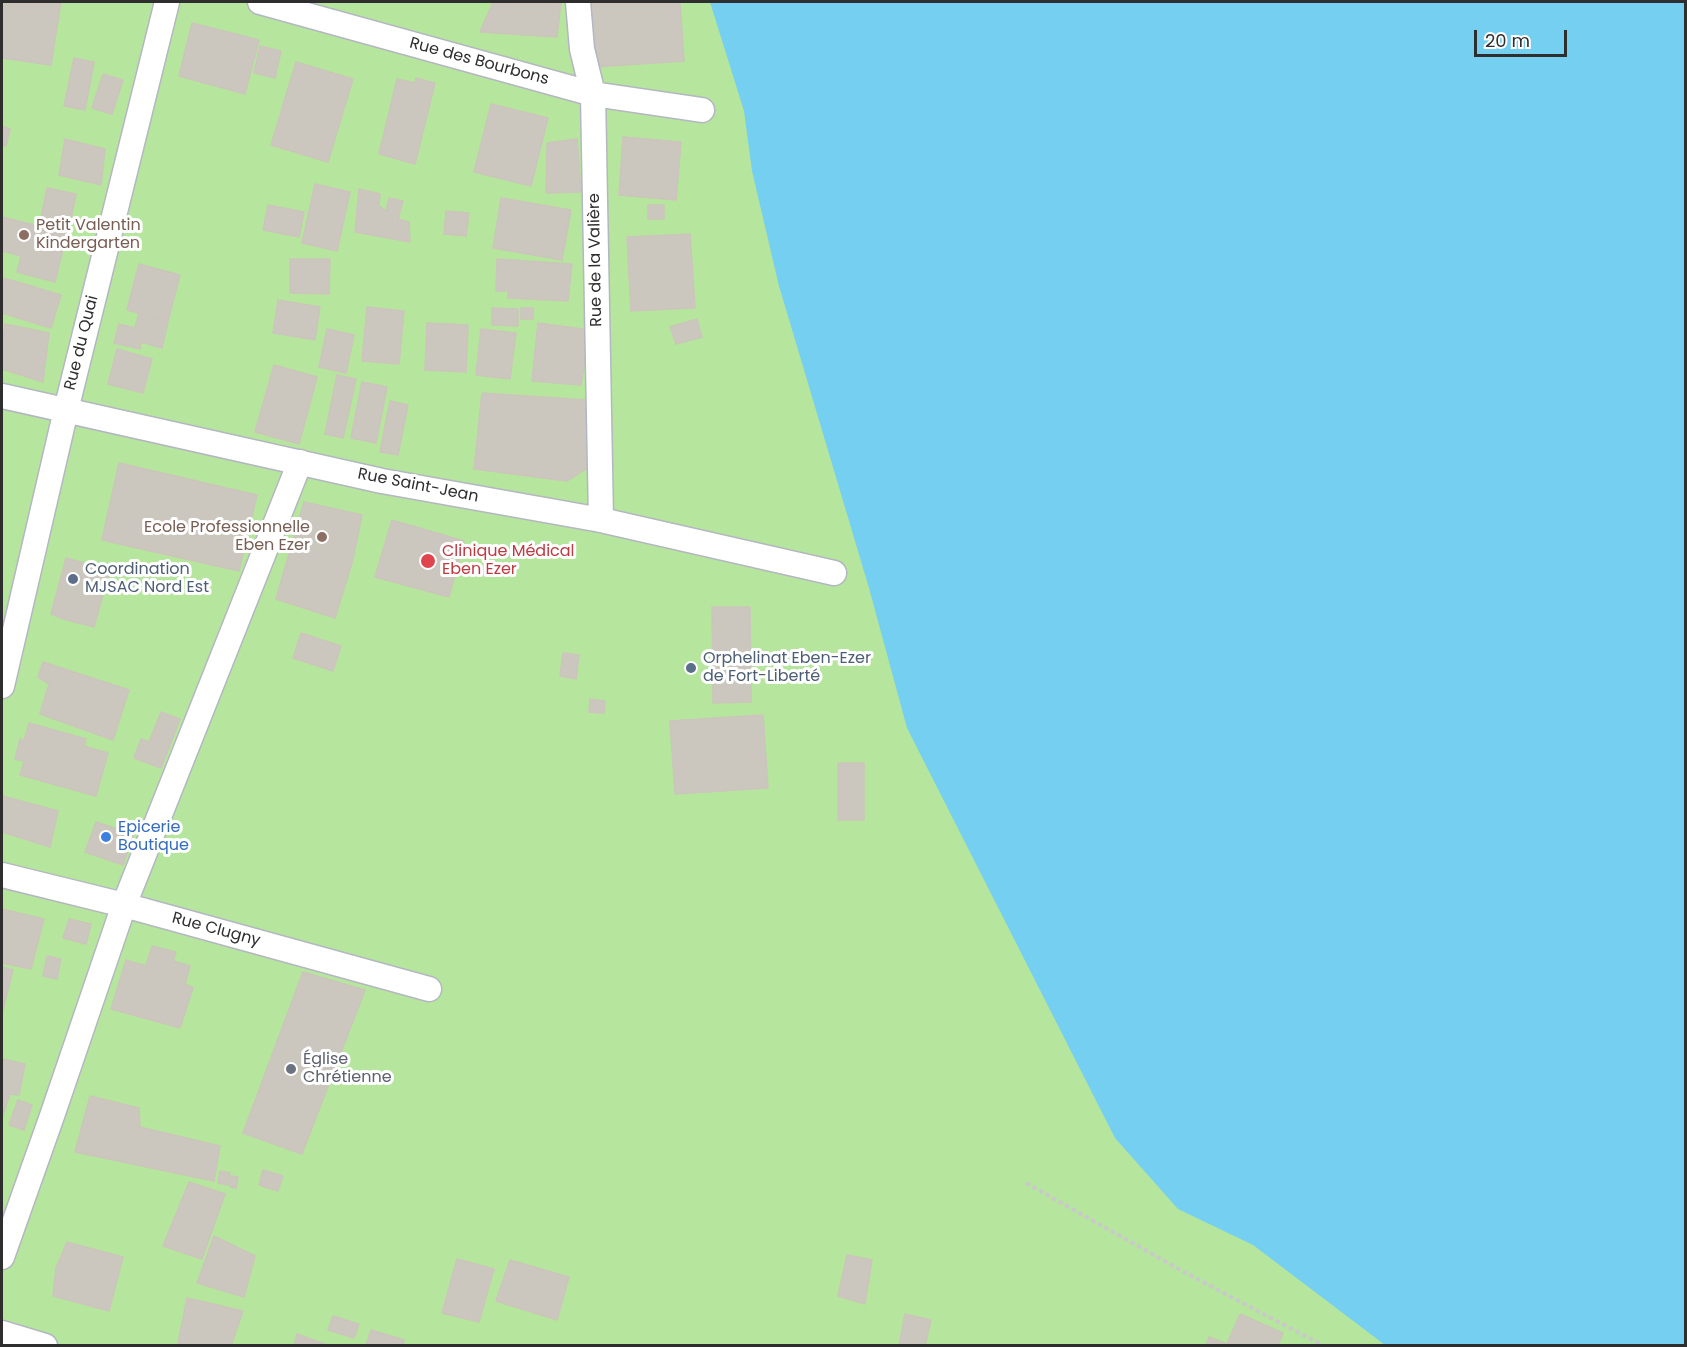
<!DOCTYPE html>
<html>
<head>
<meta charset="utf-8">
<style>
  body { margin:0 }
  #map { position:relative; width:1687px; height:1347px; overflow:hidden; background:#efe9e1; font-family:Poppins,sans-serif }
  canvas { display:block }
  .frame { position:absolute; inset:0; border:3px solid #2e2e2e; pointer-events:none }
  .scale { position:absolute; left:1474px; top:30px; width:93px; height:27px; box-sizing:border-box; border:3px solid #2e2e2e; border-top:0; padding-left:8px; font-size:18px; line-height:21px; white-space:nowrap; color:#2e2e2e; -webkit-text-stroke:4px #fff; paint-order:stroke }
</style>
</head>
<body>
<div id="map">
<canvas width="1687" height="1347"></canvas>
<div class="frame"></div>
<div class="scale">20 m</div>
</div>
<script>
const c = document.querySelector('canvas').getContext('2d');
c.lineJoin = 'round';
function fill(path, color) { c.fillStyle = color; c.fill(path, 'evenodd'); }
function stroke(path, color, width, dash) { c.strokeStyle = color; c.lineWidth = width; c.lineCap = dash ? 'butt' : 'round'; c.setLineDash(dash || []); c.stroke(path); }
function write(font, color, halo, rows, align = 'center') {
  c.font = font + ' Poppins,sans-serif'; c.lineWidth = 6; c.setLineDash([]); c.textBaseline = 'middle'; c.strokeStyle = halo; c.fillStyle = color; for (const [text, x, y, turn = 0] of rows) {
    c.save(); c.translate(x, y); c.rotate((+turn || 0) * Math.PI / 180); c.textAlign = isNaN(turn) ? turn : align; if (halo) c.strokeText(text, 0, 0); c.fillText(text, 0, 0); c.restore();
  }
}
fill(new Path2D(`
  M2,2H1685V1345L2,1346Z`), '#b6e59e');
fill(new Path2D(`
  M710,2H1685V1345H1385L1253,1245L1178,1209L1115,1138L907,728L869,588L779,286L752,171L744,111Z`), '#75cff0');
const building = new Path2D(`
  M2,2H61L51,65L2,58Z
  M493,2H561L557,37L480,32Z
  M591,2H680L684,61L595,67Z
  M192,23L259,40L245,94L179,76Z
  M260,46L281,51L275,78L254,73Z
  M74,58L94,62L85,110L64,106Z
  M296,62L353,79L328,162L271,145Z
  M103,74L123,80L112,114L92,108Z
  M416,78L435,83L415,164L379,154L397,79L415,83Z
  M491,104L548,118L531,186L474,172Z
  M2,126L10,129L6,146L2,145Z
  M623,137L681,142L676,200L619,195Z
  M65,139L105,149L101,185L59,175Z
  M577,139L581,192L546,193L547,143Z
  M315,184L350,192L337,251L302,243Z
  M47,188L76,194L70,224L41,218Z
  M359,189L380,194L379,206L386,211L389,198L403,201L398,219L409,222L410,242L355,232Z
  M501,198L571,210L562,260L493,248Z
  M268,205L304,212L299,237L263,230Z
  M648,205H664V219H648Z
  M446,211L469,213L466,236L444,234Z
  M2,217L67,233L55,282L17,272L21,256L2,251Z
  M690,234L695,308L631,311L627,237Z
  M290,259H330L329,294L290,293Z
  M497,259L572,264L568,301L508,298V291H496Z
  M139,264L180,275L168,321L127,310Z
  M4,278L61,295L51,328L2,313V286Z
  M278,300L320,307L315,340L273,333Z
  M367,307L404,311L399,364L362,361Z
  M492,308L518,309V326L492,325Z
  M521,308H533V319H521Z
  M139,313L168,321L162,348L141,342L140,349L114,343L119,324L135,328Z
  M697,319L702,337L676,344L670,327Z
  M427,323L468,325L466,372L425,370Z
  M538,323L590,330L581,385L532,381Z
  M5,324L49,333L43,382L2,369V347Z
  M327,329L354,335L346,373L319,367Z
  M481,329L516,333L510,379L476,375Z
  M117,349L152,359L143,393L108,384Z
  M274,365L317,377L299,444L255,432Z
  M337,375L356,379L343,438L325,434Z
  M362,382L387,387L376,443L351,438Z
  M482,393L587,400V468L567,481L474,469Z
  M390,401L408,405L398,455L380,452Z
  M119,463L257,495L239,571L102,540Z
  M304,502L362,515L352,563L335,618L276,599Z
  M392,520L464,541L449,597L375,577Z
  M66,558L110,570L94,627L63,619L51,614Z
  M712,607H750L751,702L713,703Z
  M301,633L341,646L333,671L293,658Z
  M563,653L579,655L576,679L560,676Z
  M43,662L129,690L113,740L40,714L49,684L38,677Z
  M590,699L605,701L604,713L589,712Z
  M161,712L180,719L161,768L134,758L141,739L149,742Z
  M763,715L768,788L675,794L670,721Z
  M29,723L86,739L84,746L108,753L96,796L20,775L24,761L15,759L20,739L24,741Z
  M838,763H864V820H838Z
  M2,796L58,811L50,847L2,832Z
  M96,822L133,834L123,865L85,852Z
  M2,909L44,919L31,969L2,963Z
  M69,919L91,924L86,944L63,938Z
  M152,946L176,952L173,961L190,966L185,984L193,988L180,1028L111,1009L126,960L146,966Z
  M47,956L61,959L57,979L43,976Z
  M2,967L13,970L2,1014Z
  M303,972L365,990L302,1154L243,1133Z
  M2,1059L25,1064L19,1095L10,1094L2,1118Z
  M90,1096L139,1108L140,1127L220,1146L214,1181L75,1152Z
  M18,1100L32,1105L24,1130L9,1125Z
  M263,1170L283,1176L278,1191L259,1185Z
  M220,1171L230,1173L228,1185L218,1183Z
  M231,1176L238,1177L236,1188L230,1187Z
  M189,1182L225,1194L202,1259L163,1246Z
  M214,1236L255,1256L244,1297L197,1283Z
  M67,1242L123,1257L109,1311L53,1296L56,1268Z
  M847,1255L872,1260L865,1304L838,1296Z
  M457,1259L494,1269L479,1322L442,1313Z
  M510,1260L569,1277L557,1320L496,1301Z
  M187,1298L243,1311L231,1346H188L178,1343Z
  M905,1314L931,1320L925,1346H899Z
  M1240,1314L1283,1333L1278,1346H1206L1209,1337L1227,1344Z
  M333,1316L359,1324L354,1338L328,1330Z
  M371,1330L404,1340L403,1346L366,1345Z
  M297,1334L330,1346H294Z`);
fill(building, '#cbc7bf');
stroke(building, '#cbc5ba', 1.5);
const minor = new Path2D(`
  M260,2L593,94L702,110
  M578,2L582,49L593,94L601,520
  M2,396L382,481L601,520L834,573
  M2,686L66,410L167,2
  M2,875L124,905L429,989
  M2,1257L52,1116L124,905L300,462
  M2,1333L45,1346`);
stroke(minor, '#b4b7c1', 27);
stroke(new Path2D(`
  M1026,1183L1184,1272L1324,1346`), '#c9c9c9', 4, [4.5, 3]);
stroke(minor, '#fff', 24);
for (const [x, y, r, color] of [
  [24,235,6,"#8d6e63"],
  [322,537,6,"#8d6e63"],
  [428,561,8,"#e0444e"],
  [73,579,6,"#5c6f8a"],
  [691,668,6,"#5c6f8a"],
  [106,837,6,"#3f7fe0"],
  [291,1069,6,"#6b7280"]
]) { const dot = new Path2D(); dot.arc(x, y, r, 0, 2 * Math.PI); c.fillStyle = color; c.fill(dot); stroke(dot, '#fff', 2); }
write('16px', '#2e2e2e', '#fff', [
  ["Rue des Bourbons",479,62,15],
  ["Rue de la Valière",596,260,-91],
  ["Rue du Quai",82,343,-76],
  ["Rue Saint-Jean",418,486,11],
  ["Rue Clugny",216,930,15]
]);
write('16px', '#785e54', '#fff', [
  ["Petit Valentin",36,226],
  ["Kindergarten",36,244],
  ["Ecole Professionnelle",310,528,"right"],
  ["Eben Ezer",310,546,"right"]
], 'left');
write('16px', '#be3a42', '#fff', [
  ["Clinique Médical",442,552],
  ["Eben Ezer",442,570]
], 'left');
write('16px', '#4e5e75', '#fff', [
  ["Coordination",85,570],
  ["MJSAC Nord Est",85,588],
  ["Orphelinat Eben-Ezer",703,659],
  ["de Fort-Liberté",703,677]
], 'left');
write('16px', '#366cbe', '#fff', [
  ["Epicerie",118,828],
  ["Boutique",118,846]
], 'left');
write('16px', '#5b616d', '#fff', [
  ["Église",303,1060],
  ["Chrétienne",303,1078]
], 'left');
</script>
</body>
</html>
